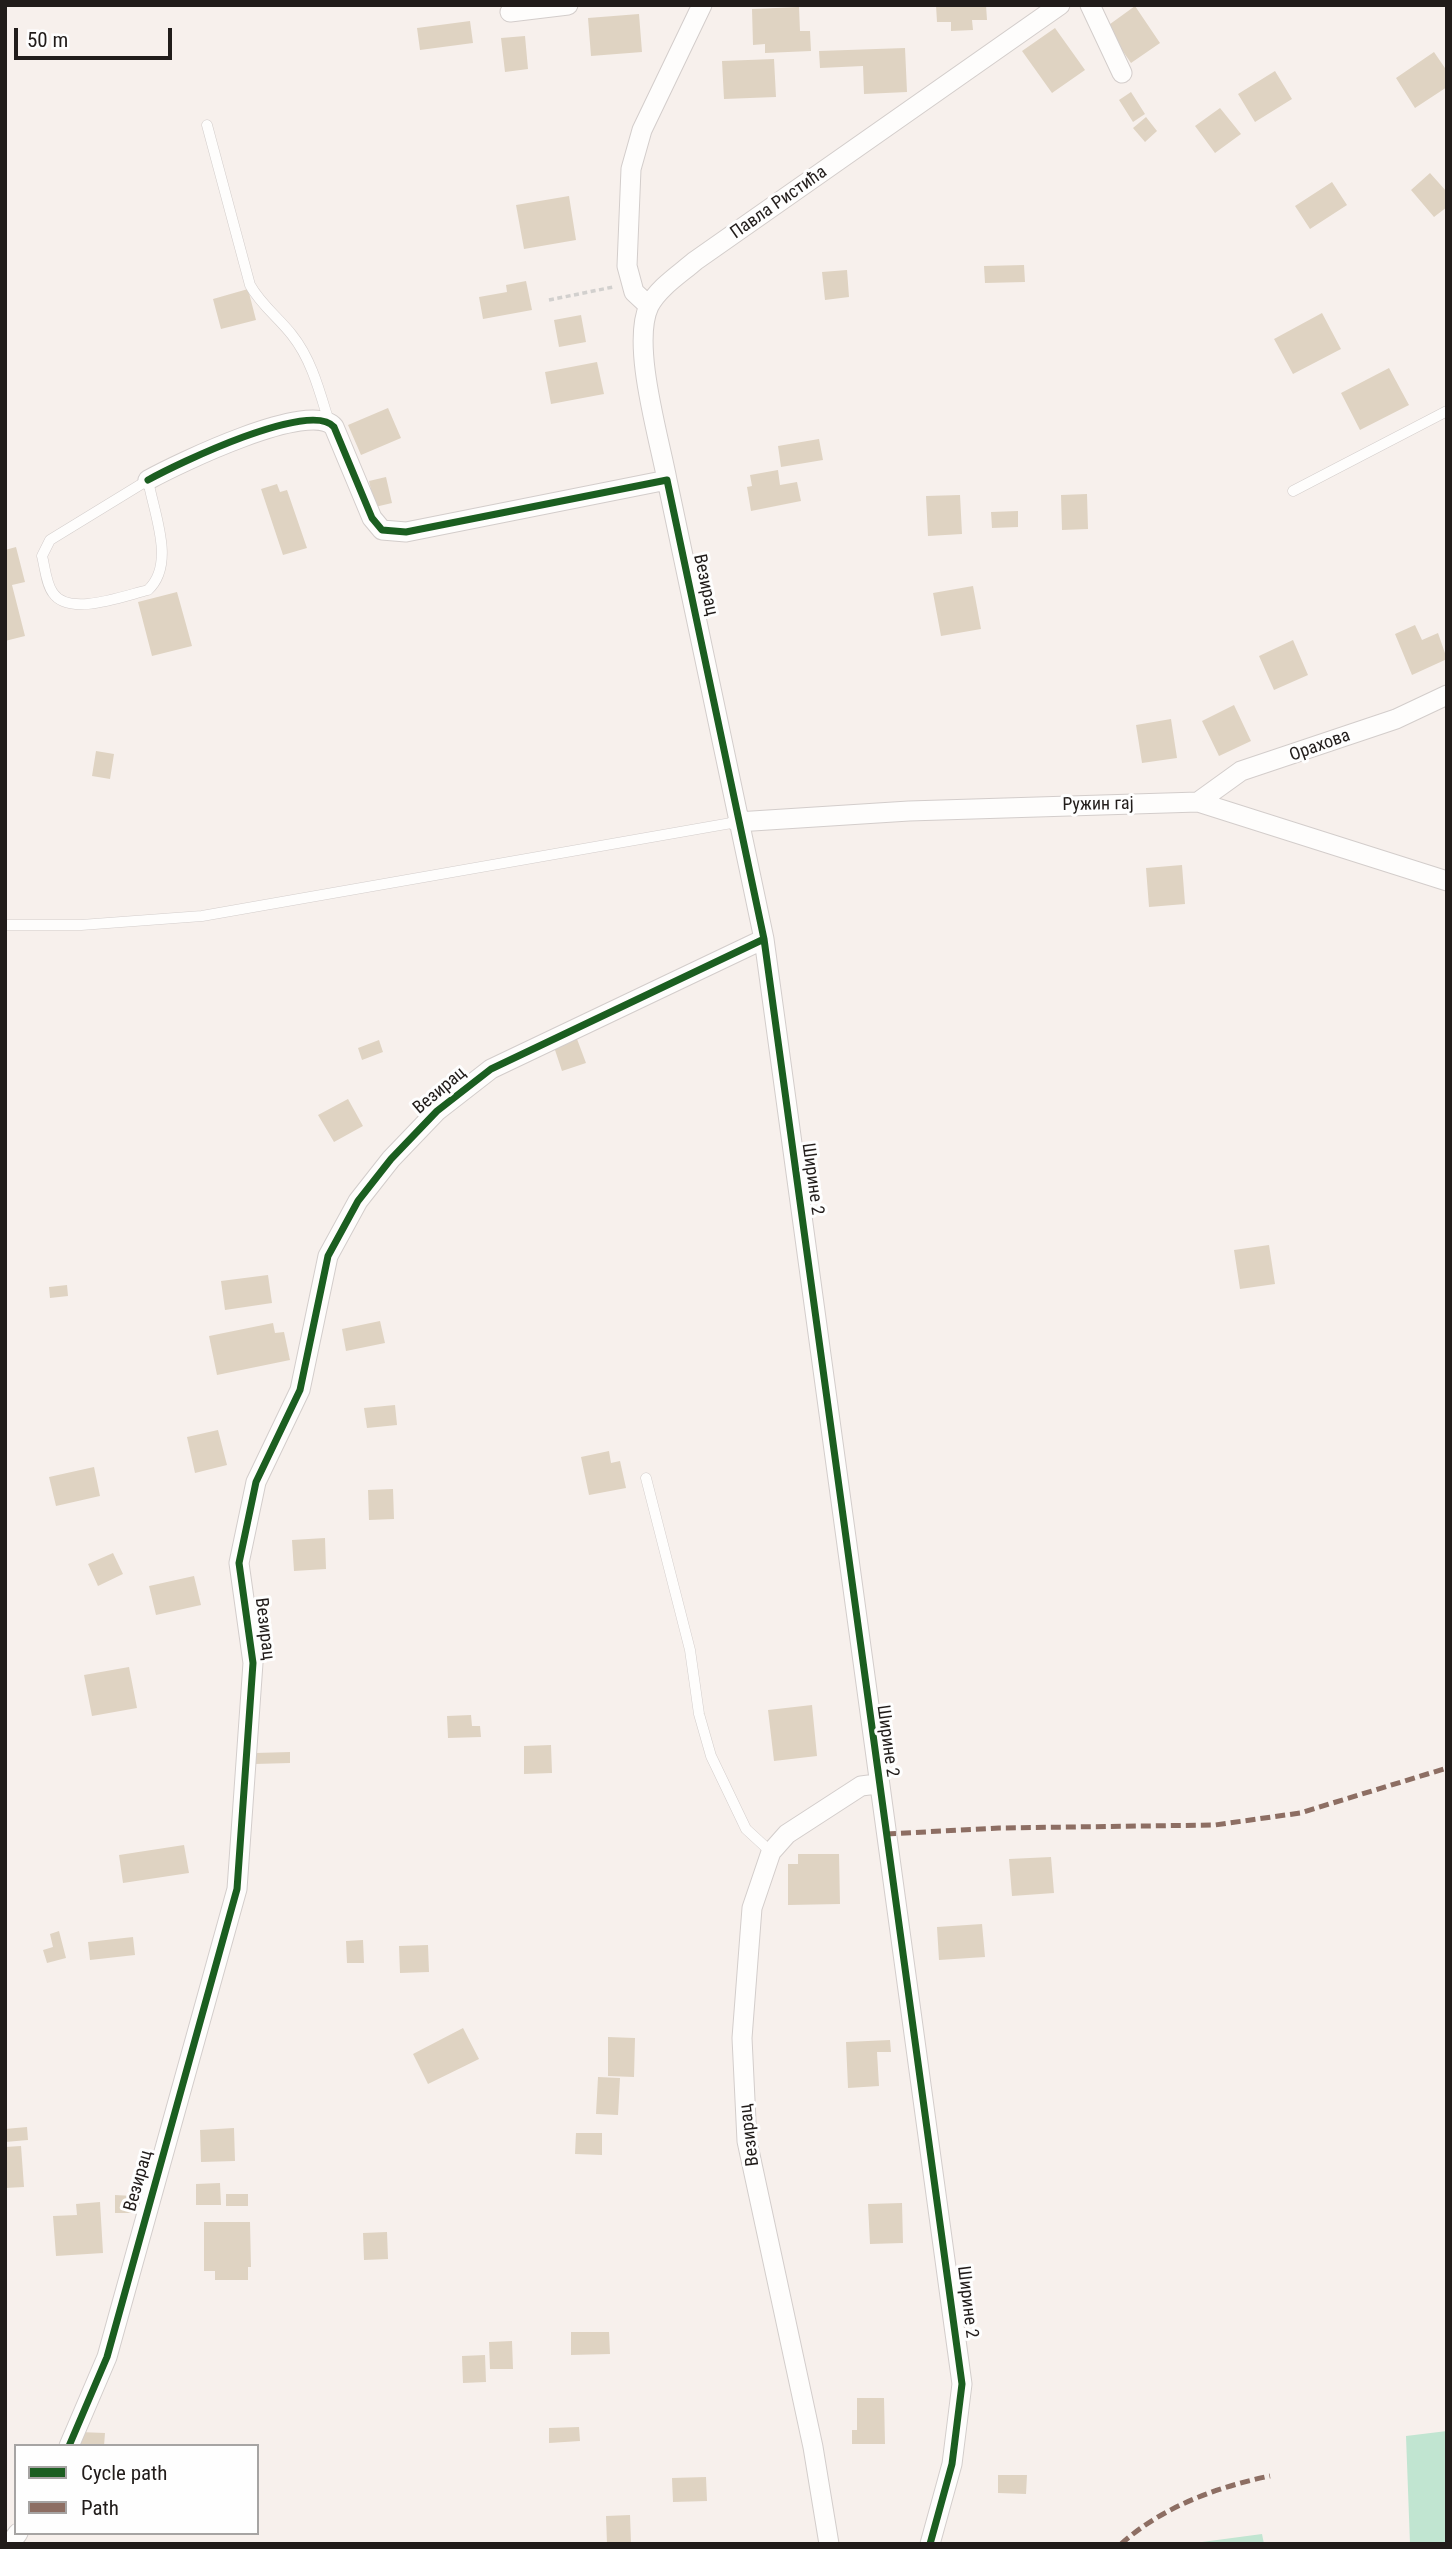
<!DOCTYPE html>
<html>
<head>
<meta charset="utf-8">
<style>
  body { margin:0 }
  #map { position:relative; width:1452px; height:2549px; overflow:hidden; background:#f7f0ec; font-family:"Roboto Condensed",sans-serif }
  canvas { display:block }
  .frame { position:absolute; inset:0; border:7px solid #211c1a; pointer-events:none }
  .legend { position:absolute; left:14px; top:2444px; width:245px; height:91px; box-sizing:border-box; background:#fefefe; border:2px solid #a6a4a3; margin:0; padding:9px 12px; list-style:none; font-size:21px; color:#211c1a }
  .legend li { display:flex; align-items:center; gap:14px; height:35px }
  .legend b { width:35px; border:2px solid #a6a4a3 }
  .scale { position:absolute; left:14px; top:28px; width:158px; height:32px; box-sizing:border-box; border:4px solid #211c1a; border-top:0; padding-left:9px; font-size:21px; line-height:24px; white-space:nowrap; color:#211c1a; -webkit-text-stroke:5px #fefefe; paint-order:stroke }
</style>
</head>
<body>
<div id="map">
<canvas width="1452" height="2549"></canvas>
<div class="frame"></div>
<ul class="legend">
<li><b style="height:9px;background:#1b5e20"></b>Cycle path</li>
<li><b style="height:9px;background:#8d6e63"></b>Path</li>
</ul>
<div class="scale">50 m</div>
</div>
<script>
const c = document.querySelector('canvas').getContext('2d');
c.lineJoin = 'round';
function fill(path, color) { c.fillStyle = color; c.fill(path, 'evenodd'); }
function stroke(path, color, width, dash) { c.strokeStyle = color; c.lineWidth = width; c.lineCap = dash ? 'butt' : 'round'; c.setLineDash(dash || []); c.stroke(path); }
function write(font, color, halo, rows, align = 'center') {
  c.font = font + ' "Roboto Condensed",sans-serif'; c.lineWidth = 6; c.setLineDash([]); c.textBaseline = 'middle'; c.strokeStyle = halo; c.fillStyle = color; for (const [text, x, y, turn = 0] of rows) {
    c.save(); c.translate(x, y); c.rotate((+turn || 0) * Math.PI / 180); c.textAlign = isNaN(turn) ? turn : align; if (halo) c.strokeText(text, 0, 0); c.fillText(text, 0, 0); c.restore();
  }
}
fill(new Path2D(`
  M1447,2431V2544H1410L1406,2436Z
  M1262,2534L1264,2544H1187Z`), '#c1e5d1');
fill(new Path2D(`
  M936,5H986L987,20H972L973,30L951,31V22H937Z
  M1135,6L1160,43L1131,63L1106,27Z
  M799,7L800,31H810L811,51L765,53V44L753,45L752,9Z
  M639,14L642,52L591,56L588,18Z
  M470,21L473,43L420,50L417,28Z
  M1055,28L1085,70L1052,93L1022,51Z
  M525,36L528,69L505,72L501,38Z
  M905,48L907,92L864,94L863,66L820,68L819,51Z
  M1434,52L1447,71V87L1415,108L1396,78Z
  M774,59L776,97L724,99L722,61Z
  M1275,71L1292,99L1255,122L1238,94Z
  M1131,92L1145,114L1133,122L1119,100Z
  M1220,108L1241,134L1215,153L1195,126Z
  M1146,117L1157,131L1145,142L1133,128Z
  M1430,173L1447,192V207L1434,217L1411,190Z
  M1332,182L1347,205L1310,229L1295,206Z
  M569,196L576,240L524,249L516,205Z
  M1024,265L1025,282L985,283L984,266Z
  M847,270L849,297L825,300L822,272Z
  M526,281L532,310L483,319L479,297L507,292L506,285Z
  M248,289L256,320L221,329L213,299Z
  M1322,313L1341,349L1293,374L1274,339Z
  M581,315L586,342L559,347L554,320Z
  M597,362L604,394L551,404L545,372Z
  M1389,368L1409,405L1360,430L1341,393Z
  M388,408L401,438L361,455L348,425Z
  M819,439L823,460L781,467L778,446Z
  M778,470L780,485L797,482L801,501L751,511L747,487L752,486L750,475Z
  M386,477L392,503L375,507L369,481Z
  M277,484L280,492L287,490L307,548L283,555L261,489Z
  M1087,494L1088,529L1062,530L1061,495Z
  M960,495L962,534L928,536L926,496Z
  M1018,511V527L992,528L991,512Z
  M16,547L25,582L12,585L25,636L5,641V550Z
  M973,586L981,629L941,636L933,593Z
  M177,592L192,646L152,656L138,602Z
  M1415,625L1422,640L1438,633L1447,659L1412,675L1395,634Z
  M1293,640L1308,675L1274,690L1259,656Z
  M1234,705L1251,741L1219,756L1202,721Z
  M1171,719L1177,758L1142,763L1136,725Z
  M96,751L114,754L110,779L92,776Z
  M1182,865L1185,904L1149,907L1146,868Z
  M577,1039L586,1063L562,1071L554,1047Z
  M379,1040L383,1052L362,1060L358,1048Z
  M348,1099L363,1126L334,1142L318,1115Z
  M1269,1245L1275,1284L1240,1289L1234,1250Z
  M268,1275L272,1303L225,1310L221,1281Z
  M67,1285L68,1296L50,1298L49,1287Z
  M380,1321L385,1343L346,1351L342,1329Z
  M273,1323L275,1333L284,1332L290,1360L217,1375L209,1336Z
  M395,1405L397,1425L367,1428L364,1408Z
  M218,1430L227,1465L195,1473L187,1437Z
  M609,1451L611,1463L620,1461L626,1488L589,1495L581,1457Z
  M94,1467L100,1496L56,1506L49,1477Z
  M393,1489L394,1519L369,1520L368,1490Z
  M325,1538L326,1569L294,1571L292,1540Z
  M113,1553L123,1574L98,1586L88,1564Z
  M194,1576L201,1605L156,1615L149,1586Z
  M129,1667L137,1708L92,1716L84,1675Z
  M812,1705L817,1756L774,1761L768,1710Z
  M471,1715L472,1726H480L481,1737L448,1738L447,1716Z
  M551,1745L552,1773L524,1774V1746Z
  M290,1752V1763L255,1764V1753Z
  M184,1845L189,1873L123,1883L119,1855Z
  M798,1854H839L840,1904L788,1905V1864H798Z
  M1051,1857L1054,1893L1012,1896L1009,1859Z
  M982,1924L985,1957L939,1960L937,1927Z
  M59,1931L66,1958L47,1963L43,1950L53,1947L50,1934Z
  M133,1937L135,1955L90,1960L88,1942Z
  M363,1940L364,1963H347L346,1941Z
  M428,1945L429,1972L400,1973L399,1946Z
  M463,2028L479,2059L428,2084L413,2054Z
  M608,2037L635,2038L634,2077L608,2076Z
  M890,2040L891,2052H877L879,2086L848,2088L846,2042Z
  M598,2077L620,2078L618,2115L596,2114Z
  M27,2127L28,2140L5,2142V2129Z
  M234,2128L235,2161L201,2162L200,2130Z
  M576,2133H602V2155L575,2154Z
  M21,2146L24,2187L5,2188V2147Z
  M220,2183L221,2205H196V2184Z
  M226,2194H248V2206H226Z
  M115,2195L133,2196V2213H115Z
  M100,2202L103,2253L56,2256L53,2216L77,2215L76,2204Z
  M902,2203L903,2243L870,2244L868,2204Z
  M204,2222H250L251,2267H248V2280H215V2271H204Z
  M387,2232L388,2259L364,2260L363,2233Z
  M571,2332H609L610,2354L571,2355Z
  M512,2341L513,2369H490L489,2342Z
  M485,2355L486,2382L463,2383L462,2356Z
  M857,2398H884L885,2444H852V2430H857Z
  M579,2427L580,2441L549,2443V2428Z
  M79,2432L105,2433L104,2446H78Z
  M998,2475H1027L1026,2494L998,2493Z
  M706,2477L707,2501L673,2502L672,2478Z
  M630,2515L631,2543L607,2544L606,2516Z`), '#dfd3c2');
const lane = new Path2D(`
  M207,125L250,285C261,305 278,317 292,335C312,360 320,393 329,422
  M148,480C154,514 176,564 148,590C123,596 69,617 53,593C46,584 45,567 42,556L50,540Z
  M1293,491L1447,411
  M5,925H81L202,916L737,822
  M646,1478L690,1650L699,1714L711,1756L746,1829L771,1852`);
const street = new Path2D(`
  M1090,5L1122,73
  M510,12L568,5
  M649,306L634,292L627,266L631,169L642,130L702,5
  M148,480C177,464 311,399 334,427L372,518L382,530L406,532L667,480L764,939L962,2384L952,2464L930,2544
  M667,480C659,437 631,344 649,306C658,288 680,274 695,261L1060,5
  M1198,802L1241,771L1396,719L1447,695
  M737,822L909,811L1198,802L1447,881
  M69,2446L107,2357L237,1889L253,1663L239,1563L256,1482L300,1390L328,1256L358,1201L391,1159L437,1111L491,1069L764,939
  M10,2544L18,2533
  M829,2544L813,2447L747,2141L742,2038L752,1908L771,1852L787,1834L861,1786L877,1784`);
stroke(lane, '#d3cdcb', 11);
stroke(street, '#d3cdcb', 21);
stroke(new Path2D(`
  M549,300L613,287`), '#d2d0ce', 3.5, [5, 3.5]);
stroke(lane, '#fefdfc', 10);
stroke(street, '#fefdfc', 19);
stroke(new Path2D(`
  M886,1834L999,1828L1215,1825L1300,1813L1447,1768
  M1121,2544C1162,2507 1217,2487 1270,2476`), '#8d6e63', 5, [10, 5]);
stroke(new Path2D(`
  M148,480C177,464 311,399 334,427L372,518L382,530L406,532L667,480L764,939L962,2384L952,2464L930,2544
  M69,2446L107,2357L237,1889L253,1663L239,1563L256,1482L300,1390L328,1256L358,1201L391,1159L437,1111L491,1069L764,939`), '#1b5e20', 7);
write('18px', '#211c1a', '#fefefe', [
  ["Павла Ристића",779,203,-35],
  ["Везирац",705,585,78],
  ["Орахова",1320,746,-20],
  ["Ружин гај",1098,805,-1],
  ["Везирац",440,1091,-40],
  ["Ширине 2",812,1179,82],
  ["Везирац",264,1629,83],
  ["Ширине 2",887,1741,82],
  ["Везирац",750,2135,-97],
  ["Везирац",139,2181,-74],
  ["Ширине 2",967,2302,83]
]);
</script>
</body>
</html>
